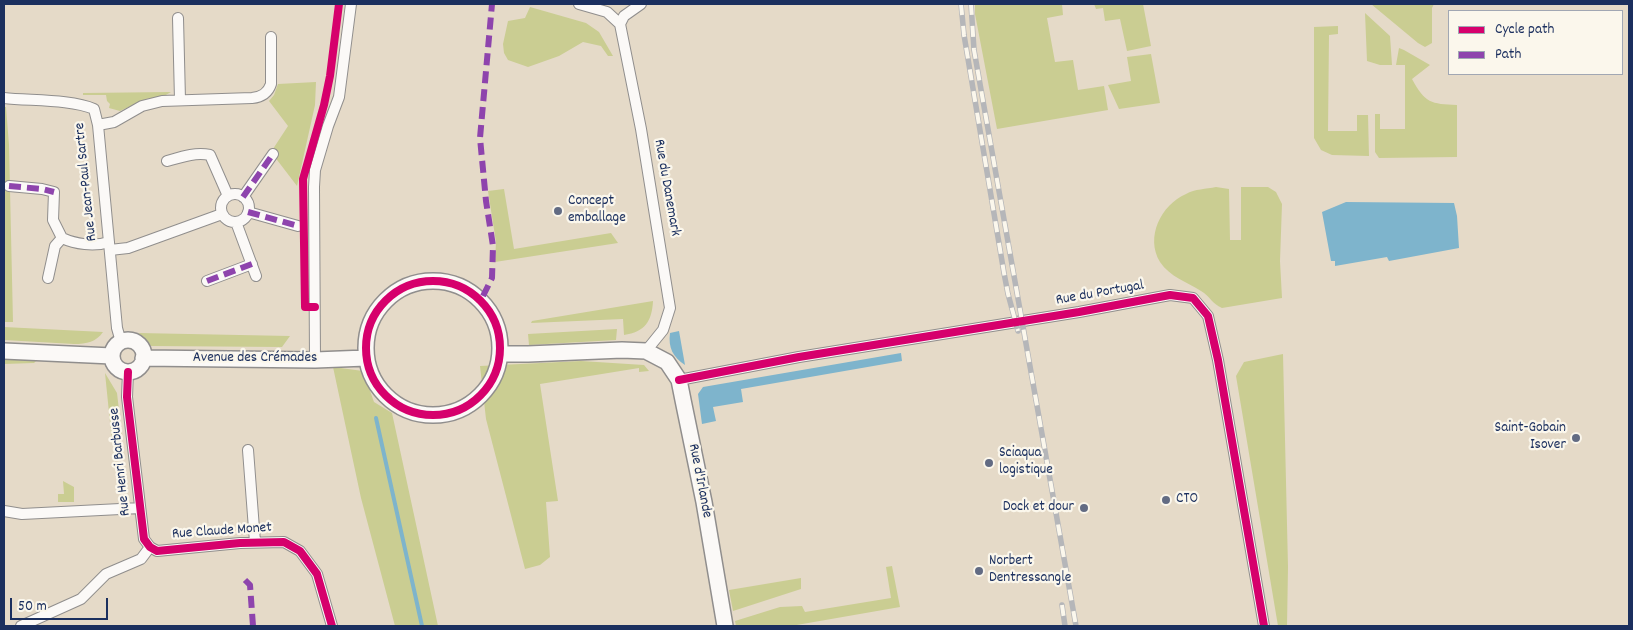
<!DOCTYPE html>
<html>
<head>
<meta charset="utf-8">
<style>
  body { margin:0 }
  #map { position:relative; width:1633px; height:630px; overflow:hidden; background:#e5dac8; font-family:Dekko,sans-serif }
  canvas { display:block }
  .frame { position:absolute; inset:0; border:5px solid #1b2f5e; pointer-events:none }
  .legend { position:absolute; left:1448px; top:10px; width:175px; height:65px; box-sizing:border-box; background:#fbf7ec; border:1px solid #a1a7b3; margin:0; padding:6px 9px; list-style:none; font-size:15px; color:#1b2f5e }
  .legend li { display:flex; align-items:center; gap:10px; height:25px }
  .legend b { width:25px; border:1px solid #a1a7b3 }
  .scale { position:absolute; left:10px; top:598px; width:98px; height:22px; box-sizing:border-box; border:2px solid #1b2f5e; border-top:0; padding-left:6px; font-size:15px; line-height:18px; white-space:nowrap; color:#1b2f5e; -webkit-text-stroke:4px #fbf7ec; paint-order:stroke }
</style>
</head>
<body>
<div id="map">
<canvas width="1633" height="630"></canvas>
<div class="frame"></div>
<ul class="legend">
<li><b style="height:6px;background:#d6006c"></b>Cycle path</li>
<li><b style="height:6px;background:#8e44ad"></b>Path</li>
</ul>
<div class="scale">50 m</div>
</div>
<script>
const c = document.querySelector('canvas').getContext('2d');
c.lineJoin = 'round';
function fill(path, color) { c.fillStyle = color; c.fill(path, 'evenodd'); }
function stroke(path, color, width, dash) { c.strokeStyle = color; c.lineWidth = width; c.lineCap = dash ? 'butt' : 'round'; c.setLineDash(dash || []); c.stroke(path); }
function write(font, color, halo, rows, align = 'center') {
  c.font = font + ' Dekko,sans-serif'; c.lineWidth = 4.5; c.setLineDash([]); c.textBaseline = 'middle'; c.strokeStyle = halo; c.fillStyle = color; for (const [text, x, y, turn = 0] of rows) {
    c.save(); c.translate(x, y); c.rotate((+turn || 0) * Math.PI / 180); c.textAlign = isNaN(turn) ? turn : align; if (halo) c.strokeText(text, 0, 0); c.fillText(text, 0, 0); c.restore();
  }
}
fill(new Path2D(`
  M975,4H1062L1063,15L1047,18L1055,62L1073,60L1078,90L1104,86L1108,110L997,129L975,14Z
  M1094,4H1143L1151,46L1127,51L1120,19L1105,21L1103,8L1096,9Z
  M1371,4H1434L1432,8V43L1425,47L1418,43Z
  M530,7L586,23L599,32L613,56H608L601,46L583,42L559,56L528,67L508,60L504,53L503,44L508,21L525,18Z
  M1365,13L1390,36L1392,65H1380L1367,61Z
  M1338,26V34L1329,35L1328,131H1357V115H1368L1369,156L1332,155L1321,150L1314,138V27Z
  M1399,48L1404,50L1430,65L1412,79C1425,103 1431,104 1457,105V157L1379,158L1375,152V114H1380V129H1405V65H1396Z
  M1151,54L1160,103L1119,109L1108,85L1131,81L1127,57Z
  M316,82L315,105L297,186L271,152L288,126L269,101L274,95L278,84Z
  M171,92L164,96L146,99L120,111L109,108L110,104L107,101L106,95H83V93Z
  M4,107H6L9,145L13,322H4Z
  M1216,187L1229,189L1230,240H1241V187H1268L1276,192L1282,204L1280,261L1282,298L1222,308C1212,304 1210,296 1201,291C1187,282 1170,277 1160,262C1145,237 1161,205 1186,194C1195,189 1206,189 1216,187Z
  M504,189L514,249L611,233L618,243L495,262L496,242L488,191Z
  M653,301C652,321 645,332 624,335L623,319L531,323L532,321Z
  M4,327L103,332C96,342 87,344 74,344L4,340Z
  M617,329L616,340L529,345L528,334Z
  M138,333L290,336L282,347L151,346L144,337Z
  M1283,354L1288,567L1287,626H1278L1236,376L1244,362Z
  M4,358L37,360L34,363L4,364Z
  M581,361L644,365L649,371L639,372V368L540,384L558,501L546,502L550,557L540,565L525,569L486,419L480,366Z
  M333,367L363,371L374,402L392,413L438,626H395L361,498Z
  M105,373L117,393L122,436L118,440L112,442Z
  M63,481L74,487V502H58V494H64Z
  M892,566L900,607L791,626H736L735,621L780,607L802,606L805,612L891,598L886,567Z
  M801,578V589L733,611L729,590Z`), '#cacd92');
fill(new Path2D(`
  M1346,202L1454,203L1457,216L1459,248L1389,261L1387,257L1335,266V261H1331L1322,212Z
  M679,331L685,365C673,357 668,348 670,333Z
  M901,353L902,361L741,389L743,402L713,407L716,421L702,424L698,394L703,387Z`), '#7eb4cc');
stroke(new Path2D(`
  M376,418L422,626`), '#7eb4cc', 4);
const street = new Path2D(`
  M579,4L607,12L620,24
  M178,18L180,100
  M620,24L641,129L670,308L663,330L646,351
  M620,24L624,16L641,4
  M4,98C29,101 71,99 94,109L98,125L117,328L121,342
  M98,125L114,122L142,106L162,101L252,98C262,97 268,93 271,84V37
  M167,161C181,157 195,152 210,155L228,196
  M9,186L42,189L54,192L53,220L62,238L55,246L48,278
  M221 208a14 14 0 1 1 28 0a14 14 0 1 1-28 0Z
  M243,197L273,154
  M248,212L298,226
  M236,222L256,276
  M62,238C75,244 94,247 109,242
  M110,250L128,248L222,214
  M207,281L252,264
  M315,360L314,187L315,170L328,126L339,97L351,4
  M128,372L127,397L144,539L150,547L157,551L240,543L284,542L300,551L317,574L332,626
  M679,380L799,357L1079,312L1170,295L1193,298L1208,316L1218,360L1264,626
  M248,450L255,542
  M4,511L22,514L140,508
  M21,626L81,599L106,574L141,559L150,547`);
const secondary = new Path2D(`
  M366 348a67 67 0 1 1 134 0a67 67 0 1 1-134 0Z
  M112 356a16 16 0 1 1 32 0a16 16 0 1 1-32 0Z
  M4,351L112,356
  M501,354H528L622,350L646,351L667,362L679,380L683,400L704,502L725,626
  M143,358L315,360L366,358`);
stroke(street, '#908e8d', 12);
stroke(secondary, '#908e8d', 18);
stroke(street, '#fbf9f7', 10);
stroke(secondary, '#fbf9f7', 15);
const rail = new Path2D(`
  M961,4L964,35L1004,273L1008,294L1018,331
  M971,4L974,50L1076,626
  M1062,605L1065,626`);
stroke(rail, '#b5b6b9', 5.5);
stroke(rail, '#fbf7ec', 4, [11]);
stroke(new Path2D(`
  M9,186L42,189L54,192
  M243,197L273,154
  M248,212L298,226
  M207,281L252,264
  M483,296L492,278L493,246L486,201L480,138L492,4
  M245,580L250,585L253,626`), '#8e44ad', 6, [12, 6]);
stroke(new Path2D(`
  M366 348a67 67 0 1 1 134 0a67 67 0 1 1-134 0Z
  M315,307H305L303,179L324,105L330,76L339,4
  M128,372L127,397L144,539L150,547L157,551L240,543L284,542L300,551L317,574L332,626
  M679,380L799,357L1079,312L1170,295L1193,298L1208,316L1218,360L1264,626`), '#d6006c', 8);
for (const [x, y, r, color] of [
  [558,211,5,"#626b83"],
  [1576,438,5,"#626b83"],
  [989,463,5,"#626b83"],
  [1166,500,5,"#626b83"],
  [1084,508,5,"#626b83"],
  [979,571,5,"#626b83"]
]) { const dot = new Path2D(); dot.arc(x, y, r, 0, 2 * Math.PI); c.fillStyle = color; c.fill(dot); stroke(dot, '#fbf7ec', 2); }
write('15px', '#1b2f5e', '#fbf7ec', [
  ["Rue Jean-Paul Sartre",87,182,-96],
  ["Rue du Danemark",666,188,80],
  ["Rue du Portugal",1100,294,-10],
  ["Avenue des Crémades",255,359],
  ["Rue Henri Barbusse",121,462,-96],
  ["Rue d'Irlande",699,481,79],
  ["Rue Claude Monet",222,532,-4]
]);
write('15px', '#1b2f5e', '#fbf7ec', [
  ["Concept",568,202],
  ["emballage",568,219],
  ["Saint-Gobain",1566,429,"right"],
  ["Isover",1566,446,"right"],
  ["Sciaqua",999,454],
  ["logistique",999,471],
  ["CTO",1176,500],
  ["Dock et dour",1074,508,"right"],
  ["Norbert",989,562],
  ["Dentressangle",989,579]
], 'left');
</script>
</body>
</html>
